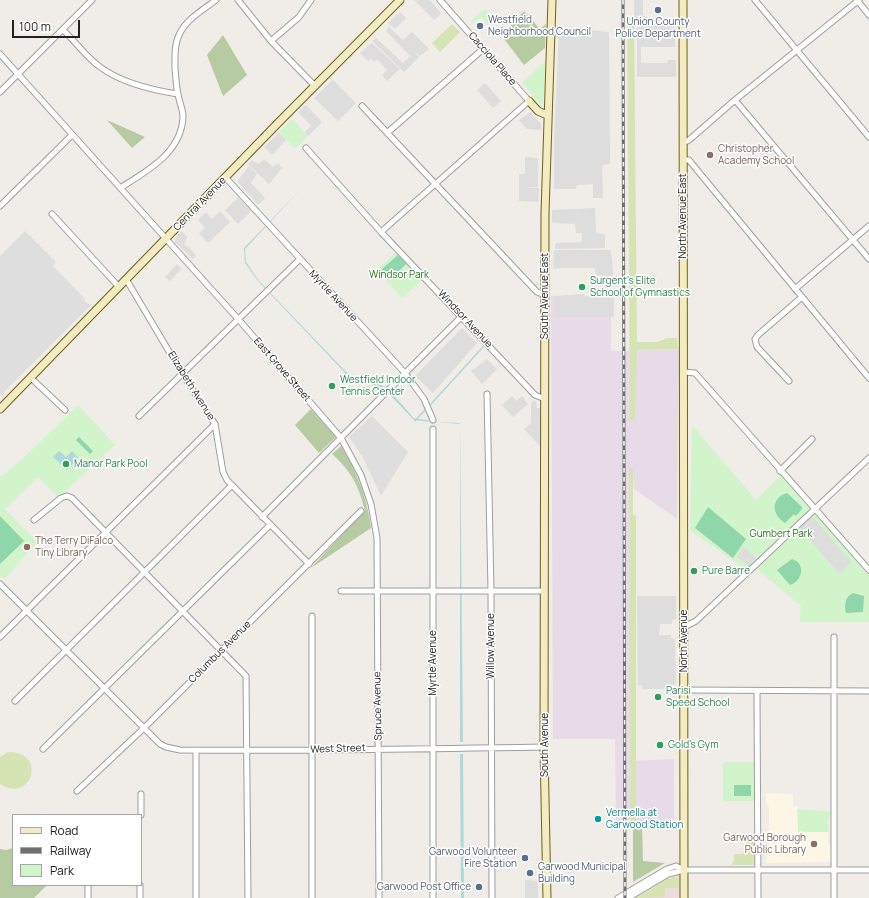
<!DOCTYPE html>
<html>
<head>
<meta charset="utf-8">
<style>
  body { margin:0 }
  #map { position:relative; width:869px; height:898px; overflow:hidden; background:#f0ece8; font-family:Manrope,sans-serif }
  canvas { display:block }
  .legend { position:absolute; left:12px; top:814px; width:130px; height:72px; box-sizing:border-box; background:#fff; border:1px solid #a6a6a6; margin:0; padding:5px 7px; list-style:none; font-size:12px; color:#212121 }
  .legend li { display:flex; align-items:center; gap:8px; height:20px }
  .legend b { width:20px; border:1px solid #a6a6a6 }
  .scale { position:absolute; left:12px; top:20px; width:68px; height:18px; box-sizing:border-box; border:2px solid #212121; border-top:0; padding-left:5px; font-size:12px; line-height:14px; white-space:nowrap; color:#212121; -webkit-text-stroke:3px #fff; paint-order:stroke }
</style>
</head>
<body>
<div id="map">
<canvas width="869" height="898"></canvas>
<ul class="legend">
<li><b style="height:5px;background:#f3ebc3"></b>Road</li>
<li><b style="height:5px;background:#6f6f6f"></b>Railway</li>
<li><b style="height:11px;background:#d1f4cb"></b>Park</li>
</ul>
<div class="scale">100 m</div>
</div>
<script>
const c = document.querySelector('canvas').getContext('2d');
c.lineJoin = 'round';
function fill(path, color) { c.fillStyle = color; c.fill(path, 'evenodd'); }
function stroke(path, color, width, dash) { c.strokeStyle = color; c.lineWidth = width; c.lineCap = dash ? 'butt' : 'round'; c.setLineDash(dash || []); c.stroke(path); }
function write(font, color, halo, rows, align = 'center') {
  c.font = font + ' Manrope,sans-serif'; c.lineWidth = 3; c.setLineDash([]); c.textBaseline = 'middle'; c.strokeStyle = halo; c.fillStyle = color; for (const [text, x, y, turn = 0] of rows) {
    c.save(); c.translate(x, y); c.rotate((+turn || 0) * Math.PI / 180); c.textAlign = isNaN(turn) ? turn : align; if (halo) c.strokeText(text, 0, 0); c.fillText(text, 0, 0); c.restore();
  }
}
fill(new Path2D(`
  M25,231L56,262L53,266L85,299L84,300L90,306L0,396V256Z
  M372,416L408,452L381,496L362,456L349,437Z`), '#dfdede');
fill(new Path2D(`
  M680,873V898H636Z`), '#efdade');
fill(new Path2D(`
  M551,296H611V351L679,349L677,519L634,489L633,469H629L631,761L674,759V823L616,824L615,739H553Z`), '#e8dbe8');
fill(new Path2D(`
  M766,793L793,794V806H798V809L831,811L828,821V840L831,853L830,862L766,863L769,849V808L766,801Z`), '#fcf7e5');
fill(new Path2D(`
  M627,18H634L637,342H658L667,338H677L678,349L637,350L635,420L630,421Z
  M452,24L460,32L440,52L432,43Z
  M629,468L633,469V515H636V824L630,823Z
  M8,752C48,751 32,805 0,784V757Z
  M745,839L756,840V863L754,865H731L734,860V854H742L746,850Z
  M675,877L678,878L679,888H665V897L636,898L668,878Z`), '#d6e4b4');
fill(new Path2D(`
  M524,11L540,29L546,24L545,48L524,65L501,35Z
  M223,35L247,75L223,96L207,55Z
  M107,120L145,137L132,148Z
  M311,409L336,437L319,453L295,425Z
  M341,446C357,471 367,498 371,528L311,568L365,510C358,485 352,472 332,454Z
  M642,823L643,861L665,863L633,882V824Z
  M13,848V885H47L34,898H0V849L6,850Z`), '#b7cba2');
fill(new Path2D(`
  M485,9L494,19L488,24L481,17L473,24L471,21Z
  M546,61L543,103L540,104L522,83Z
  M292,119L308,136L295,149L279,132Z
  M396,252L422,280L402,298L377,270Z
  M78,405L115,445L59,498L38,477L5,509L37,542L5,579L0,575V477L18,463Z
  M692,425L756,500L782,474L869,568V622H800L801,606L759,571L749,566L745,569L690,530Z
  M723,762H756L755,801H723Z
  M797,809L831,811L828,821L829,832H798Z`), '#d1f4cb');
fill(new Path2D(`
  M398,255L406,264L390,280L381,270Z
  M79,437L93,451L90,454L76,440Z
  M787,493L802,507V509L796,516L794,514L785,523C771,514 771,498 787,493Z
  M708,507L746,539L733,558L695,528Z
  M0,516L24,541L0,564Z
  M792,559C806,563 803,581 790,585L777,570Z
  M853,593L864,596L863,612L846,613C844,604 845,597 853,593Z
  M734,785H751V796H734Z`), '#8fd6ab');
fill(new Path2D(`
  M414,0H430L441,13L434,20Z
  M634,0H643V19L634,18Z
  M400,12L406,18L395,29L388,23Z
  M675,22V47H641V63H667L668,60H676V77H637V23Z
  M388,26L403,40L412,32L429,49L420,56L413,50L419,57L404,72L372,41L376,38L403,63L410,56L387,32Z
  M588,30L609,32L610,164L602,165L603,198H593V184L577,185L576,189H554V140L559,31Z
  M372,43L400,69L387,81L382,75L387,70L377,59L374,62L371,58L368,61L360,53Z
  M333,80L356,103L338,121L314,98Z
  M485,83L501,101L493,108L477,90Z
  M306,105L322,122L308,136L305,132L311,126L298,112Z
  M530,112L541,124V130L527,129L519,120Z
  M279,133L286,140L272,155L264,147Z
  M525,157L538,158V187L523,188H539L538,202L519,201V174H525Z
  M264,159L273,167L278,163L282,168L269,184L248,164L252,160L258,164Z
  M249,166L257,174L251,183L265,198L258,205L238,182L239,179Z
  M238,197L251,211L238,224L225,210Z
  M595,208L596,233L605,234V248L555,249L556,243L582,242V233H576L575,224L552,223V210Z
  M220,211L230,222L208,243L199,233L205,228L198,220L206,212L212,219Z
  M182,231L187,237L184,245L189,247L196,256L193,259L175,242V239Z
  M554,250H610L612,257L613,276L596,275L595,268H560L553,269Z
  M177,264L181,269L170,281L165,277Z
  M584,294L585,298L595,299V295L614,294V317H555V296Z
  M462,328L477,343L433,393L415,376Z
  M487,359L497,369L482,384L471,371Z
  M512,396L516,401L522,396L528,404L513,417L502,405Z
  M533,399L536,402L537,408H540V446L524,429L531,423V405Z
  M810,514L851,562L840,574L797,526Z
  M743,546L756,558L749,566L737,557Z
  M637,596H676V619L672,620V624H660L659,635H671V638L675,639L676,685H672V689H642V685H638Z
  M525,880L538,881V898H525Z`), '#ddd');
fill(new Path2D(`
  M301,189L245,249L246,262L259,281L350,376L384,386L382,388L349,377L258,281L245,263L244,248Z
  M390,391L412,416L415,421L388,393Z
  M436,422L460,423L463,742H460V424Z
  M59,451L66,457L72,451L78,458L67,470L53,457Z
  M460,754H463L464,898H461Z`), '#aed8d9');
stroke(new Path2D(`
  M431,404L483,347
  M414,419L428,421
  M415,421L425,410`), '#aed8d9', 1.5);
const street = new Path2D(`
  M238,0L271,41L315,86
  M755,0L869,137
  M857,0L869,15
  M63,30C76,42 86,57 100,67C122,83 151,90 178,94
  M271,41L299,17L311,0
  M0,54L239,320L341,438L361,475L371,504L377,538L379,898
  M0,92L92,0
  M735,100L869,259
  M362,106L537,292L545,295
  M387,133L483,49
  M683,143L689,140L735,100L859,0
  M306,148L381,232L535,395L545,399
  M683,160H689L702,176L869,378
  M226,178L405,373L424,399L433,420
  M120,188C147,171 183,152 183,115C182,107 179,101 178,94C176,86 176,77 175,69C175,57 174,44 180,33C187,19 204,9 216,0
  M0,206L72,135
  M52,214L119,287
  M381,232L529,101L440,0
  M126,279L183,375L215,424L223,472L227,480L309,564
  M795,289L869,226
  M684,372L695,373L869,570
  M31,378L65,410
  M789,381L757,347L755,339L758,335L802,297
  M487,394L491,591L492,898
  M139,416L300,259
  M433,429V898
  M780,471L812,439
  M262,517L462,316
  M34,520L61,498L67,496L72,498L246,676L248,898
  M0,584L160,744L166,747L180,750C301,751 423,749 544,747
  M341,591H544
  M684,627L696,621L869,458
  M0,637L215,424
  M834,637V898
  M685,690L869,691
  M757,691L758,898
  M15,701L231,486
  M43,749L270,525
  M77,791L144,728L361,511
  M141,815V794
  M88,898V885
  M140,898V885
  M196,898V750
  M312,898V616
  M618,898L667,869L676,866L684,870
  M628,898L668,874L684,870H869`);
const secondary = new Path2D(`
  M683,0L684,898
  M529,101L538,111L547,115
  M0,409L279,122L400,0
  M547,898L544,747L545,213L552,0`);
stroke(street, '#9e9e9e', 7);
stroke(secondary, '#6e6311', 9);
stroke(street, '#fff', 5);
stroke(secondary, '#f3ebc3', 7);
const rail = new Path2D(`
  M623,0L625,898`);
stroke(rail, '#6f6f6f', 3);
stroke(rail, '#fff', 1.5, [4.5]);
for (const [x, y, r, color] of [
  [658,10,4,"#5c6f8a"],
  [480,26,4,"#5c6f8a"],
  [710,155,4,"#8d6e63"],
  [582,287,4,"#2e9e5b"],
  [332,386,4,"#2e9e5b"],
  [66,464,4,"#2e9e5b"],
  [27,547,4,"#8d6e63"],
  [694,571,4,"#2e9e5b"],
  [658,697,4,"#2e9e5b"],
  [660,745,4,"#2e9e5b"],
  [598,819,4,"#0f9aa8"],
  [814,844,4,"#8d6e63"],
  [525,858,4,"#5c6f8a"],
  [530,873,4,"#5c6f8a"],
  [479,887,4,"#5c6f8a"]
]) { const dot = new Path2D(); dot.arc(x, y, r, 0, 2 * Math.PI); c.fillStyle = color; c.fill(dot); stroke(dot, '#fff', 1.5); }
write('10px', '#4e5e75', '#fff', [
  ["Westfield",488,20],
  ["Neighborhood Council",488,32],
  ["Union County",658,22,"center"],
  ["Police Department",658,34,"center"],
  ["Garwood Volunteer",517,852,"right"],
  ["Fire Station",517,864,"right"],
  ["Garwood Municipal",538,867],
  ["Building",538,879],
  ["Garwood Post Office",471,887,"right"]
], 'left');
write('10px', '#212121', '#fff', [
  ["Cacciola Place",492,59,49],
  ["Central Avenue",200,204,-46],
  ["North Avenue East",683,216,-90],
  ["Myrtle Avenue",333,296,47],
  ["South Avenue East",545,296,-90],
  ["Windsor Avenue",465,319,47],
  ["East Grove Street",282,370,49],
  ["Elizabeth Avenue",191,386,58],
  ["North Avenue",684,641,-90],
  ["Willow Avenue",491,646,-90],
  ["Columbus Avenue",220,652,-45],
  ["Myrtle Avenue",433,663,-90],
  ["Spruce Avenue",378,706,-91],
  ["South Avenue",545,745,-90],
  ["West Street",338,749,-2]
]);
write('10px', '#785e54', '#fff', [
  ["Christopher",718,149],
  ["Academy School",718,161],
  ["The Terry DiFalco",35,541],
  ["Tiny Library",35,553],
  ["Garwood Borough",806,838,"right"],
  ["Public Library",806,850,"right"]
], 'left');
write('10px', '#257518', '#fff', [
  ["Windsor Park",399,275],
  ["Gumbert Park",781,534]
]);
write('10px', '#27864d', '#fff', [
  ["Surgent's Elite",590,281],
  ["School of Gymnastics",590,293],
  ["Westfield Indoor",340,380],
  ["Tennis Center",340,392],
  ["Manor Park Pool",74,464],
  ["Pure Barre",702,571],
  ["Parisi",666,691],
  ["Speed School",666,703],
  ["Gold's Gym",668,745]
], 'left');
write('10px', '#0d838f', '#fff', [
  ["Vermella at",606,813],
  ["Garwood Station",606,825]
], 'left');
</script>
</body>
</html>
